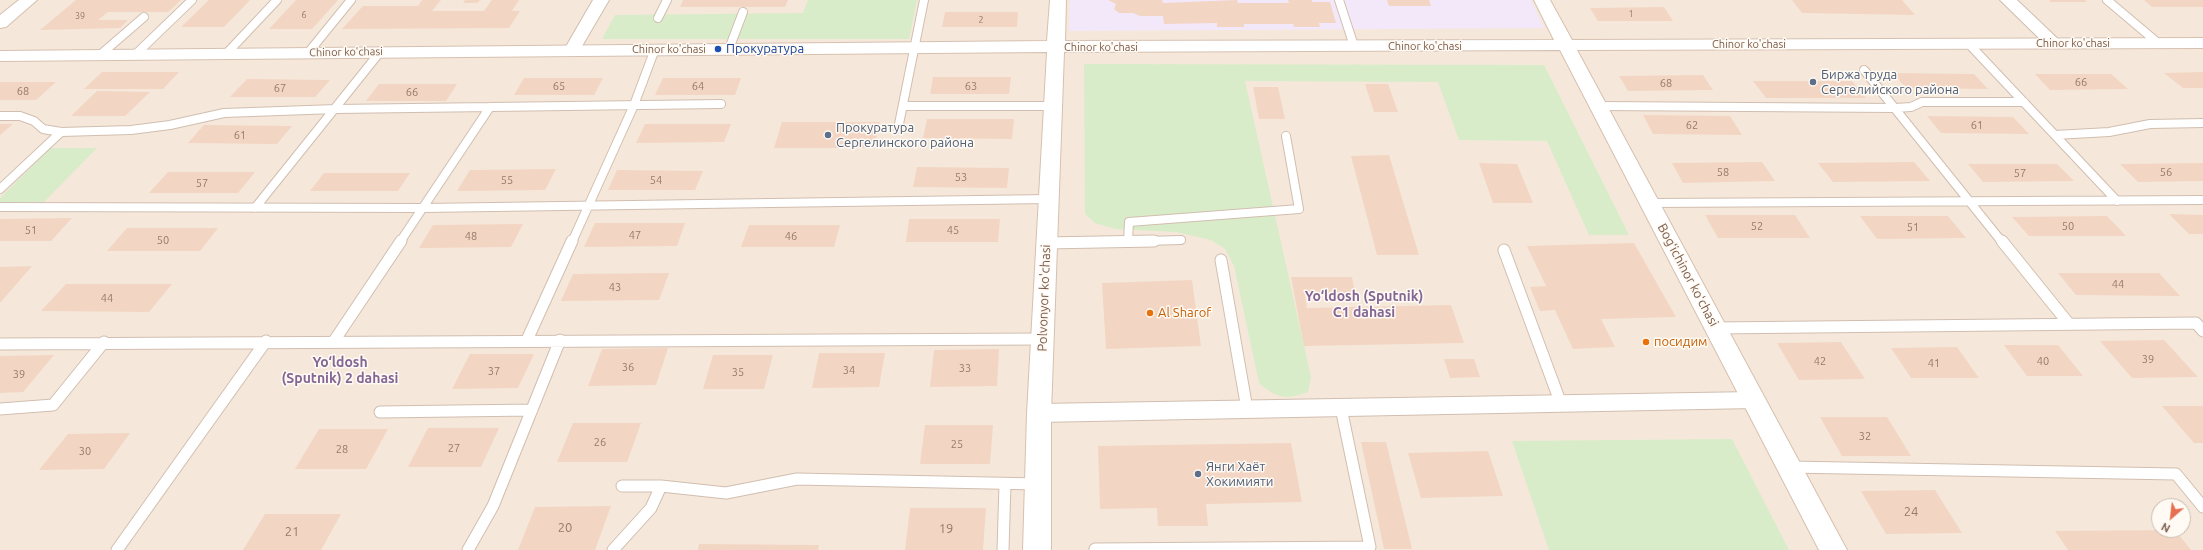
<!DOCTYPE html>
<html>
<head>
<meta charset="utf-8">
<style>
  body { margin:0 }
  #map { position:relative; width:2203px; height:550px; overflow:hidden; background:#fdf6ec; font-family:Ubuntu,sans-serif }
  canvas { display:block }
  .north { position:absolute; left:2151px; top:498px; width:40px; height:40px; box-sizing:border-box; background:#fffaf3; border:1px solid #cabbb1; border-radius:50%; rotate:208deg; font-size:11px; font-weight:700; line-height:16px; text-align:center; color:#7a5c4d }
  .north::after { content:''; display:block; margin:auto; width:14px; height:18px; background:#e76f51; clip-path:polygon(50% 0,100% 100%,50% 72%,0 100%) }
</style>
</head>
<body>
<div id="map">
<canvas width="2203" height="550"></canvas>
<div class="north">N</div>
</div>
<script>
const c = document.querySelector('canvas').getContext('2d');
c.lineJoin = 'round';
function fill(path, color) { c.fillStyle = color; c.fill(path, 'evenodd'); }
function stroke(path, color, width, dash) { c.strokeStyle = color; c.lineWidth = width; c.lineCap = dash ? 'butt' : 'round'; c.setLineDash(dash || []); c.stroke(path); }
function write(font, color, halo, rows, align = 'center') {
  c.font = font + ' Ubuntu,sans-serif'; c.lineWidth = 3; c.setLineDash([]); c.textBaseline = 'middle'; c.strokeStyle = halo; c.fillStyle = color; for (const [text, x, y, turn = 0] of rows) {
    c.save(); c.translate(x, y); c.rotate((+turn || 0) * Math.PI / 180); c.textAlign = isNaN(turn) ? turn : align; if (halo) c.strokeText(text, 0, 0); c.fillText(text, 0, 0); c.restore();
  }
}
fill(new Path2D(`
  M0,0H2203V550H0ZM2159,506H2183V530H2159Z`), '#f5e8da');
fill(new Path2D(`
  M1070,0H1531L1544,28L1069,31Z`), '#f3e8fa');
fill(new Path2D(`
  M808,0H917L909,39H602L615,15L803,13Z
  M1084,64L1544,65L1629,235H1589L1547,141L1459,140L1438,82L1245,81L1311,377L1308,392C1285,400 1278,399 1259,383L1234,266L1225,249L1211,240L1176,232L1115,229L1095,223L1085,214Z
  M51,148H97L44,202H0V198Z
  M1732,439L1789,550H1549L1512,441Z`), '#d8ecc9');
fill(new Path2D(`
  M76,0H181L168,12H108L98,20H128L120,28L40,30Z
  M209,0H250L224,27H181Z
  M296,0H338L312,29H269Z
  M422,0H441L432,11H484L492,0H519L512,11H520L509,28L342,29L363,6H418Z
  M465,0H480L477,3H463Z
  M683,0H788L785,7H680Z
  M1108,0H1162L1163,3L1237,0L1238,3H1289L1288,0H1312V2H1330L1336,23H1319L1320,27H1294L1293,24H1244V27H1217V23L1164,24L1163,16H1140L1133,13H1119L1114,9L1116,4Z
  M1387,0H1429L1431,6H1389Z
  M1792,0H1902L1915,15L1802,13Z
  M2049,0H2085L2087,2H2051Z
  M2144,0H2203V7H2152Z
  M1664,7L1673,21H1598L1590,8Z
  M945,12H1018L1017,27H942Z
  M102,72H179L163,89H84Z
  M2203,72V88H2183L2164,73Z
  M1893,73L1974,74L1988,89L1906,88Z
  M2035,74H2111L2128,89L2050,90Z
  M1703,75L1713,90L1628,91L1619,76Z
  M933,77H1011L1009,94H930Z
  M524,78H603L594,95H514Z
  M663,78H741L735,95H655Z
  M247,79L330,80L315,97H230Z
  M1753,81H1852L1866,98H1766Z
  M0,82H56L36,100H0Z
  M379,84H457L446,101H366Z
  M1365,84H1388L1398,112H1374Z
  M1253,87H1278L1285,119H1259Z
  M97,91L150,92L125,116H71Z
  M1643,115L1730,116L1742,135L1653,134Z
  M1927,116L2013,117L2029,134L1941,133Z
  M927,119H1014L1012,139L923,138Z
  M782,122H880L874,148H774Z
  M0,124H13L0,135Z
  M645,124H731L724,142L636,143Z
  M204,125L292,126L277,144L188,143Z
  M1389,155L1419,255H1377L1351,156Z
  M1762,162L1775,181L1683,183L1672,163Z
  M1914,162L1930,181L1833,182L1818,163Z
  M1479,163L1517,164L1533,203H1493Z
  M2203,163V181L2138,182L2120,164Z
  M1968,164H2057L2074,181L1983,182Z
  M917,167L1009,168L1007,188L913,187Z
  M556,169L545,190L457,191L470,170Z
  M617,170L703,171L695,190H608Z
  M168,172H255L238,193H149Z
  M324,173H410L398,191H310Z
  M2169,214L2203,215V234H2189Z
  M1705,215H1795L1810,238H1718Z
  M1860,216H1948L1966,238L1877,239Z
  M2107,216L2126,236H2029L2012,217Z
  M72,218L51,241H0V219Z
  M909,219H1000L998,242H906Z
  M595,223H685L677,246L584,247Z
  M523,224L511,247L419,248L433,225Z
  M749,225H840L834,247H741Z
  M127,228H218L200,251H107Z
  M1634,243L1676,317L1601,319L1615,347L1573,349L1555,310L1540,311L1530,287L1546,286L1527,246Z
  M32,266L0,303V267Z
  M669,273L659,300L561,301L573,274Z
  M2058,273H2159L2180,296L2076,295Z
  M1291,277H1352L1355,295H1305L1307,308L1451,305L1464,343L1304,346Z
  M1192,280L1201,346L1106,349L1102,283Z
  M66,284H172L149,312L41,311Z
  M2164,340L2198,377L2132,378L2100,341Z
  M1841,342L1865,379L1799,380L1777,343Z
  M2004,345H2058L2083,376H2027Z
  M1957,347L1979,378H1911L1891,348Z
  M668,348L656,385L588,386L602,349Z
  M999,349L997,386L930,387L934,350Z
  M819,353H885L879,387L812,388Z
  M470,354H534L518,388L452,389Z
  M54,355L23,392L0,393V356Z
  M713,355H773L764,389H703Z
  M1444,359H1474L1480,377L1450,378Z
  M2162,406H2203V443H2194Z
  M1820,417H1887L1911,456H1842Z
  M573,423H641L627,462H557Z
  M925,425H993L990,464H920Z
  M428,428H499L481,467H408Z
  M319,429H388L366,469H295Z
  M130,433L104,469L39,470L68,434Z
  M1361,442H1386L1412,549H1384Z
  M1291,443L1302,502L1206,504L1208,526H1158L1157,508L1100,509L1098,446Z
  M1488,451L1503,496L1421,498L1408,453Z
  M1935,490L1962,533L1886,534L1861,491Z
  M611,506L595,550H518L535,507Z
  M910,508H986L983,550H905Z
  M265,514H341L321,550H243Z
  M2175,530L2191,550H2068L2055,531Z
  M699,544L819,545L818,550H698Z`), '#f3d5c3');
const laneFar1 = new Path2D(`
  M1339,0L1354,46
  M2107,0L2158,43
  M658,18L667,0
  M1968,43L2117,201
  M729,49L743,12
  M308,53L351,0
  M226,54L277,0
  M100,55L144,17
  M135,55L192,0
  M1864,70L2002,242
  M903,106H1053
  M1599,106L1895,108L1911,107L1922,102H2024
  M0,116H20L34,121L43,129L61,132L131,130L170,125L224,113L336,109L721,104
  M899,124L924,0
  M2055,135L2109,132L2150,124L2203,123
  M0,189L61,132
  M1650,203L2203,200
  M0,207L424,208L1048,199
  M255,208L380,52
  M1128,241L1129,222L1299,209L1286,136
  M400,242L490,107
  M572,242L634,105L655,49
  M1109,242L1181,240`);
const lane = new Path2D(`
  M2002,241L2069,324
  M1046,243L1154,241
  M1504,250L1561,404
  M1221,260L1247,409
  M1716,328L2196,323L2203,331
  M527,340L572,241
  M334,341L401,241
  M0,344L1042,339
  M0,409L53,405L104,342
  M380,412L532,410
  M1789,467L2176,474L2203,507
  M622,486H661L726,493L797,479L1038,484
  M1095,549L1370,547L1341,408
  M117,550L266,341
  M468,550L493,506L560,340
  M613,550L651,508L661,486
  M1003,550L1005,484`);
const street = new Path2D(`
  M593,0H609L578,53H566L564,50Z
  M2000,0H2017L2059,40L2061,43L2059,46H2047Z
  M1754,392L1762,394L1765,400L1762,406L1754,408L1039,422L1031,419L1028,413L1031,407L1039,404Z`);
const secondary = new Path2D(`
  M19,0H37L6,27L0,28V15Z
  M1050,0H1066L1065,41L1554,40L1534,0H1550L1572,40L2203,38V48L1577,50L1847,550H1819L1560,50L1064,52L1051,413V550H1023L1027,413L1047,52L0,61V51L1047,41Z`);
stroke(laneFar1, '#d1beb0', 10);
stroke(lane, '#d1beb0', 13);
stroke(street, '#d1beb0', 2);
stroke(secondary, '#d6c0b0', 2);
stroke(laneFar1, '#fff', 8);
stroke(lane, '#fff', 11);
fill(street, '#fff');
fill(secondary, '#fff');
for (const [x, y, r, color] of [
  [718,49,4,"#1a4fb4"],
  [1813,82,4,"#5c6f8a"],
  [828,135,4,"#5c6f8a"],
  [1150,313,4,"#e8710a"],
  [1646,342,4,"#e8710a"],
  [1198,474,4,"#5c6f8a"]
]) { const dot = new Path2D(); dot.arc(x, y, r, 0, 2 * Math.PI); c.fillStyle = color; c.fill(dot); stroke(dot, '#fffaf3', 1.5); }
write('9px', '#987a6a', null, [
  ["1",1631,14],
  ["6",304,15],
  ["39",80,16],
  ["2",981,20]
]);
write('11px', '#7a5c4d', '#fffaf3', [
  ["Chinor ko'chasi",2073,43],
  ["Chinor ko'chasi",1749,44],
  ["Chinor ko'chasi",1425,46],
  ["Chinor ko'chasi",1101,47],
  ["Chinor ko'chasi",669,49],
  ["Chinor ko'chasi",346,52,-1]
]);
write('11px', '#987a6a', null, [
  ["66",2081,82],
  ["68",1666,83],
  ["65",559,86],
  ["64",698,86],
  ["63",971,86],
  ["67",280,88],
  ["68",23,91],
  ["66",412,92],
  ["62",1692,125],
  ["61",1977,125],
  ["61",240,135],
  ["58",1723,172],
  ["56",2166,172],
  ["57",2020,173],
  ["53",961,177],
  ["55",507,180],
  ["54",656,180],
  ["57",202,183],
  ["52",1757,226],
  ["50",2068,226],
  ["51",1913,227],
  ["51",31,230],
  ["45",953,230],
  ["47",635,235],
  ["48",471,236],
  ["46",791,236],
  ["50",163,240],
  ["44",2118,284],
  ["43",615,287],
  ["44",107,298],
  ["39",2148,359],
  ["42",1820,361],
  ["40",2043,361],
  ["41",1934,363],
  ["36",628,367],
  ["33",965,368],
  ["34",849,370],
  ["37",494,371],
  ["35",738,372],
  ["39",19,374],
  ["32",1865,436],
  ["26",600,442],
  ["25",957,444],
  ["27",454,448],
  ["28",342,449],
  ["30",85,451]
]);
write('13px', '#164399', '#fffaf3', [
  ["Прокуратура",726,49]
], 'left');
write('13px', '#4e5e75', '#fffaf3', [
  ["Биржа труда",1821,75],
  ["Сергелийского района",1821,90],
  ["Прокуратура",836,128],
  ["Сергелинского района",836,143],
  ["Янги Хаёт",1206,467],
  ["Хокимияти",1206,482]
], 'left');
write('13px', '#7a5c4d', '#fffaf3', [
  ["Bogʻichinor koʻchasi",1688,275,62],
  ["Polvonyor ko'chasi",1044,298,-88]
]);
write('13px', '#c56008', '#fffaf3', [
  ["Al Sharof",1158,313],
  ["посидим",1654,342]
], 'left');
write('13px', '#987a6a', null, [
  ["24",1911,512],
  ["20",565,528],
  ["19",946,529],
  ["21",292,532]
]);
write('bold 14px', '#846695', '#fffaf3', [
  ["Yo‘ldosh (Sputnik)",1364,296],
  ["C1 dahasi",1364,312],
  ["Yo‘ldosh",340,362],
  ["(Sputnik) 2 dahasi",340,378]
]);
</script>
</body>
</html>
